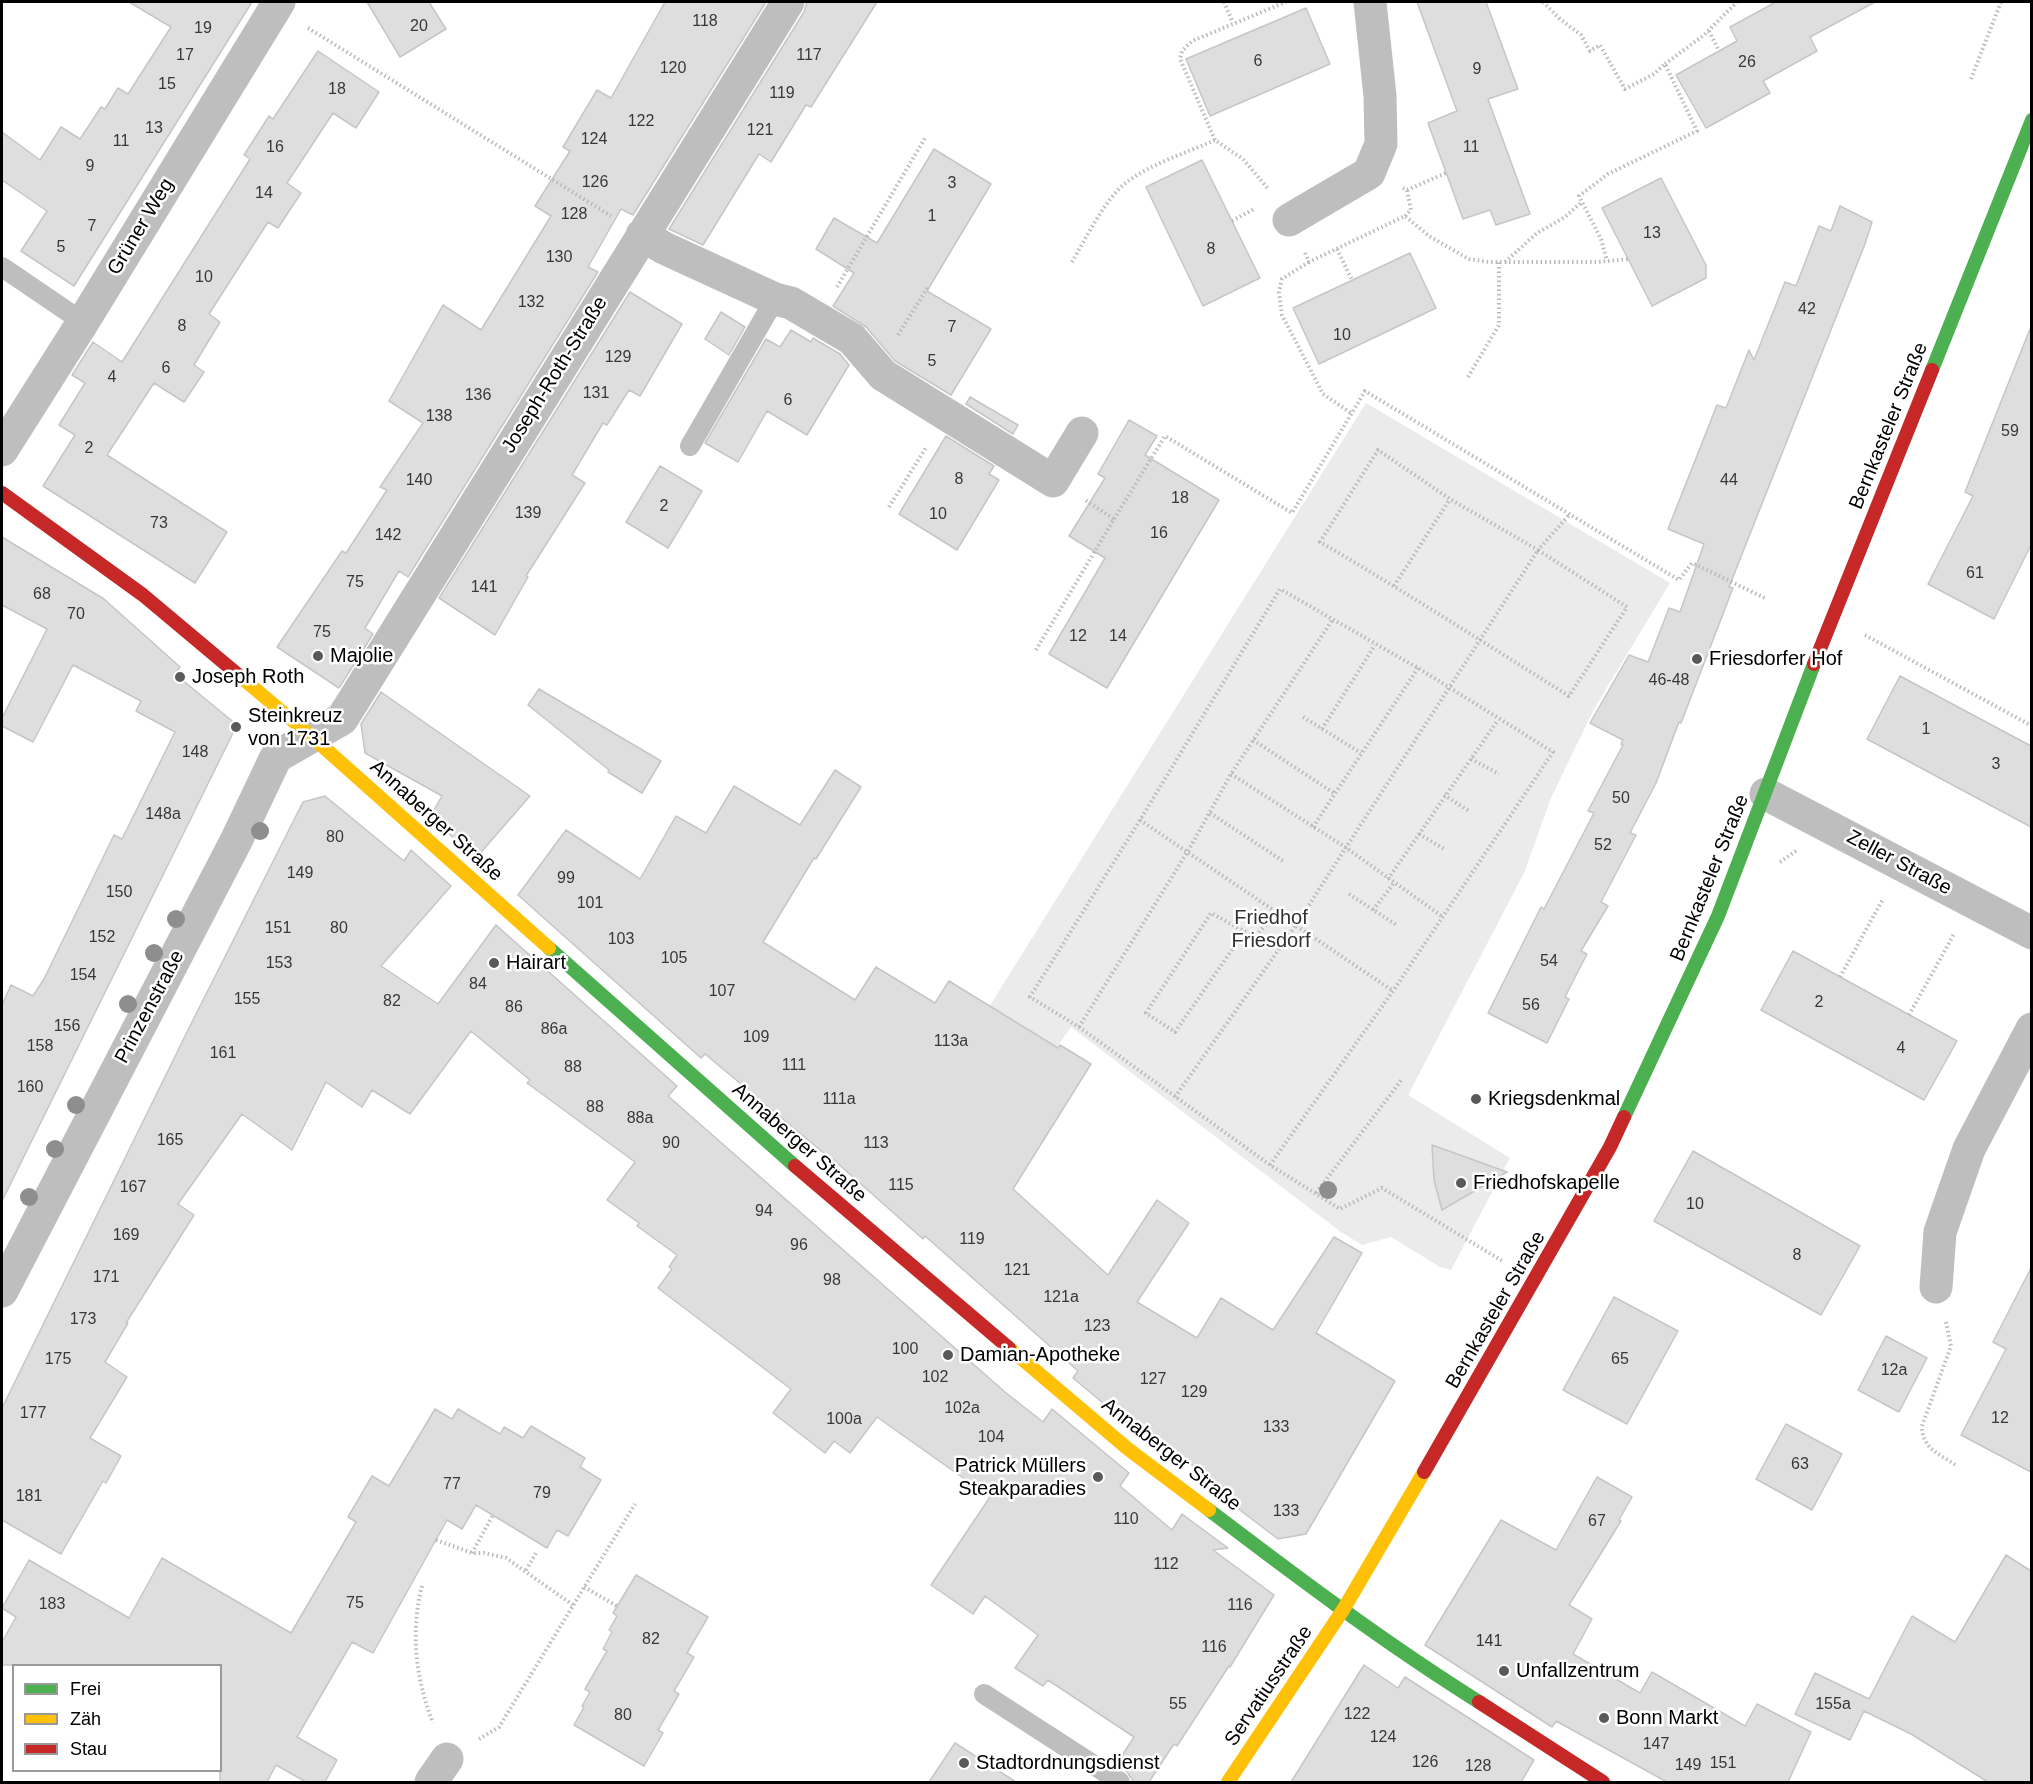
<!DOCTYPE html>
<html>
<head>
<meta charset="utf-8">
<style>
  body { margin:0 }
  #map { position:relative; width:2033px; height:1784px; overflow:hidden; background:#fff; font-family:Helvetica,sans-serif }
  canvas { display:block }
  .frame { position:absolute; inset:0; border:3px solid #000; pointer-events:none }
  .legend { position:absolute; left:12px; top:1664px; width:210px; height:108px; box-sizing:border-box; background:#fff; border:2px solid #999; margin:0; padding:8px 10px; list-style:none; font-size:18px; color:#000 }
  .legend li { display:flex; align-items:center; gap:12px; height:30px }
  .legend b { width:30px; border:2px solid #999 }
</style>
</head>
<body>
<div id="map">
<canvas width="2033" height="1784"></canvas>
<div class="frame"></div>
<ul class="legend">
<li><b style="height:8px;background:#4caf50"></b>Frei</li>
<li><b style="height:8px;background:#ffc107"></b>Zäh</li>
<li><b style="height:8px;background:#c62828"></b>Stau</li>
</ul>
</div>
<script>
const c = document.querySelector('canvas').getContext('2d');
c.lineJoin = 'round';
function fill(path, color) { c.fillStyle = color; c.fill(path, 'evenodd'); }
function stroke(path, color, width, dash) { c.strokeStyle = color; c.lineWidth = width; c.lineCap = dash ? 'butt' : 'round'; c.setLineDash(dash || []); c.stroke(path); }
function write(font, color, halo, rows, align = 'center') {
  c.font = font + ' Helvetica,sans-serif'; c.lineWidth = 5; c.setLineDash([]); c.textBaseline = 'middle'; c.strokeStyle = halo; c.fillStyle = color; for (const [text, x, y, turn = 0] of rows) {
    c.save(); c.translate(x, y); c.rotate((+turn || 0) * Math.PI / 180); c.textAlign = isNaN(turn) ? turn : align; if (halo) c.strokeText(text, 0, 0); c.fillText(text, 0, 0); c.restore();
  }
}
fill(new Path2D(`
  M1366,403L1670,583L1594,709L1551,798L1524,873L1408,1095L1510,1158L1451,1270L1440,1267L1391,1237L1362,1245L1341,1232L1071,1027L1057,1047L989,1007Z`), '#ebebeb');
const building = new Path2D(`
  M129,2H252L74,286L21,251L47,211L2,180V132L40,160L61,127L80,139L101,107L105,109L118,88L128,94L171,27Z
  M367,2H429L446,29L400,57Z
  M665,2H766L633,215L621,209L588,267L598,272L408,577L399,571L365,628L373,634L339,688L277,647L342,551L346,553L387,490L380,487L423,423L389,401L443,305L481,330L551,216L535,206L570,151L563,147L597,90L611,98Z
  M807,2H877L811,107L806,105L771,162L759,154L703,245L669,229L804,12Z
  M1417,2H1486L1518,89L1488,99L1530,214L1496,225L1490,210L1463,219L1428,123L1457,111Z
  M1776,2H1875L1810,37L1817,51L1763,81L1770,93L1706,128L1676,75L1737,41L1730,27Z
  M1306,8L1330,64L1210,116L1186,59Z
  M318,51L379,92L356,128L333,113L287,183L301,193L278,228L268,222L209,314L220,322L194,365L204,372L184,402L154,383L107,455L227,532L195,583L43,486L75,435L59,425L85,383L72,375L93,342L122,362L250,159L244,155L269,116L273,119Z
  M934,149L991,184L927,291L991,329L951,395L895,361L866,327L833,306L854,273L816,249L834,218L877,243Z
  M1202,160L1260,278L1203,306L1146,187Z
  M1661,178L1706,265V278L1652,306L1602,208Z
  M1840,206L1872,222L1865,244L1729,587L1733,588L1681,723L1679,722L1656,783L1630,833L1636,835L1601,902L1608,906L1581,951L1587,954L1565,997L1569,999L1547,1043L1488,1013L1541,907L1544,909L1594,813L1588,811L1623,745L1621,744L1623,740L1590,723L1629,655L1648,662L1669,608L1680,612L1704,544L1668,529L1717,405L1726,408L1749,350L1754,360L1785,282L1796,286L1819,226L1831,231Z
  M1410,253L1436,308L1319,364L1293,308Z
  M630,292L682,324L640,396L629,390L607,425L603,423L572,475L585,483L526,576L528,577L495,635L439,598Z
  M721,312L745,327L729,355L705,339Z
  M2030,329H2031V545L1994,619L1928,584L1973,496L1965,492Z
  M791,330L811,342L813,338L840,354L849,365L807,435L767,411L738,462L705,443L766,339L780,347Z
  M970,397L1018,425L1013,434L966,404Z
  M1129,420L1157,436L1145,455L1219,500L1107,688L1049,654L1105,558L1069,536L1105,478L1098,474Z
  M946,436L994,466L989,474L999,480L957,550L899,514Z
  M660,466L702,491L668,548L626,522Z
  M2,537L104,599L180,667L175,674L237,725L2,1201V1005L11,985L33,996L44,979L114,835L122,839L175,732L136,711L141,701L73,665L33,742L2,726V718L47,629L2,605Z
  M1900,676L2031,746V827L1867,739Z
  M539,689L661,761L642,793L608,772L609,770L528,705Z
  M381,692L530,796L476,858L430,817L442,796L365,753L361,724Z
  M835,770L861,787L816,859L814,858L763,942L855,1000L876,967L935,1003L949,981L1058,1048L1060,1045L1091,1064L1013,1189L1108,1275L1157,1200L1189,1223L1137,1302L1197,1338L1221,1298L1273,1330L1334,1237L1362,1253L1316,1333L1395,1381L1306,1534L1278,1539L1203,1482L1206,1476L1154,1435L1150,1442L1140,1434L1073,1378L1078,1371L925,1236L923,1239L827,1154L826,1155L705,1054L701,1058L518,895L566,830L640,879L676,816L706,833L734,786L800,825Z
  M325,796L404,861L411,850L451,886L381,966L438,1004L496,925L677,1086L668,1096L1005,1392L1043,1422L1052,1409L1129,1473L1120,1486L1172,1530L1182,1514L1228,1548L1213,1550L1274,1595L1230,1667L1229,1666L1177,1746L1174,1744L1149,1782H1134L1127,1772L1116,1765L1134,1737L1048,1680L1043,1686L1015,1668L1038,1635L985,1596L973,1614L931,1585L990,1497L877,1417L850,1453L834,1441L825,1453L773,1413L791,1389L658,1288L672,1269L669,1267L677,1255L637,1226L639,1223L607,1200L635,1162L527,1083L530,1080L471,1031L410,1114L372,1090L362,1107L326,1082L292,1150L242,1114L178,1204L194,1215L126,1323H128L105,1362L127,1377L90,1438L121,1456L106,1483L103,1481L61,1554L2,1520V1408L189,1028L303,802Z
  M1793,951L1957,1041L1924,1100L1761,1010Z
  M1432,1145L1507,1172L1442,1210L1434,1180Z
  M1693,1151L1860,1246L1821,1315L1654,1221Z
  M2031,1268V1472L1961,1435L2006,1349L1993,1342Z
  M1614,1297L1678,1331L1627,1424L1563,1390Z
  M1886,1336L1927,1358L1899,1412L1858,1390Z
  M435,1409L452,1419L458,1409L500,1434L504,1427L523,1438L531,1426L585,1458L580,1467L601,1480L568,1536L557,1530L547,1548L476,1505L462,1529L447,1520L373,1653L352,1642L297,1737L337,1760L325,1782H306L276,1765L267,1782H220V1665H2V1642L16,1617L2,1608L29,1560L129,1618L162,1558L291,1633L356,1522L348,1517L372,1476L389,1486Z
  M1786,1424L1842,1454L1812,1510L1756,1479Z
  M1597,1477L1632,1497L1619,1520L1621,1521L1569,1605L1592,1619L1573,1654L1640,1693L1652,1672L1745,1726L1757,1704L1811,1732L1788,1782H1667L1556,1721L1552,1727L1425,1645L1501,1520L1556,1550Z
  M2006,1555L2031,1571V1782H1988L1911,1734L1864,1711L1850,1740L1795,1714L1815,1673L1869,1699L1912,1616L1955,1642Z
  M636,1575L708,1617L687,1653L694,1657L674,1691L679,1694L658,1730L663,1733L644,1766L574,1725L584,1707L582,1706L590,1692L585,1689L607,1651L603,1649L612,1632L609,1630L617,1616L613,1613Z
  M1364,1665L1398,1688L1405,1677L1534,1760L1521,1782H1291Z
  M955,1743L1016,1782H929Z`);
fill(building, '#dedede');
stroke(building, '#c6c6c6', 1.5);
stroke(new Path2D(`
  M1224,2L1233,23
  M1543,2L1560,19L1581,35L1590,51L1600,45L1625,89L1654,74L1665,64L1697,131L1608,174L1579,196L1601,239L1607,261
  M308,28L611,216
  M1709,31L1719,51
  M1665,64L1704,35L1737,2
  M1971,79L2001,2
  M1215,140L1180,59L1182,51L1192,41L1286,2
  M1403,188L1407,190L1446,173
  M1405,216L1411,210L1407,190
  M1232,221L1254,209
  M1337,249L1352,280
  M1305,253L1309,262L1405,216L1429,236L1469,259L1489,262H1599L1628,259
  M1072,262C1085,240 1106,197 1127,182C1152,163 1187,153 1215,140L1243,159L1269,190
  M1309,262L1282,279L1279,292L1282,315L1323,394L1351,413
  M1505,262L1537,233L1565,217L1582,202
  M837,287L925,138
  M898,335L928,287
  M1468,377L1499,325V261
  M889,507L927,446
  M1114,519L1165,436L1292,513L1365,391L1679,580L1692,563L1767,599
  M1394,586L1450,499
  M1865,635L2032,726
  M1036,650L1114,519L1085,500
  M1303,717L1361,753
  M1322,729L1375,645
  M1253,740L1334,793
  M1471,759L1499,774
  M1231,774L1345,847L1443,917
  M1444,795L1469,811
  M1210,813L1283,861
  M1140,820L1393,991
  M1313,827L1418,668
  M1419,834L1446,850
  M1780,862L1796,851
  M1388,879L1498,720
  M1349,894L1398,926
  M1373,910L1394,883
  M1245,931L1175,1032L1146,1013L1211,913L1255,937L1277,912
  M1840,977L1883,899
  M1909,1015L1954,934
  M1079,1027L1188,851L1231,774L1333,619
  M1175,1097L1296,925L1538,550L1627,607L1569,696C1486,644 1404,591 1320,542L1378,450L1450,499L1538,550L1570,514
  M1270,1165L1393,991L1553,752L1418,668L1280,589L1140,820L1030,997L1079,1027L1270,1165L1340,1209L1382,1188L1504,1262
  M1316,1193L1403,1078
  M1946,1322L1951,1346L1922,1426C1922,1449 1940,1454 1957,1466
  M436,1540L472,1553H484L506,1558L573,1605
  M472,1553L493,1515
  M526,1570L536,1553
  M422,1586C410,1633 416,1679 433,1723
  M584,1587L617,1606
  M479,1739L499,1727L635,1504`), '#b9b9b9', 4, [1.5, 3]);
stroke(new Path2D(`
  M2,267L83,322
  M690,446L775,299
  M984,1694L1120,1782`), '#bebebe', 20);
stroke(new Path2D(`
  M1289,220L1369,173L1381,144L1380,96L1370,2
  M642,235L664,248L775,299L791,303L852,339L883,375L1053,481L1082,433
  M2,450L83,322L279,2
  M1766,794L2032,933
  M1936,1287L1940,1232L1969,1149L2032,1029
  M2,1291L236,841L276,757L342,719L788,2
  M431,1782L447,1759`), '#bebebe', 33);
stroke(new Path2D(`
  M1932,370L2032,120
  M549,948L795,1166
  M1624,1117L1718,916L1814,664
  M1209,1510C1297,1577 1385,1643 1479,1702`), '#4caf50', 14);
stroke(new Path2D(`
  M242,678L311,736L549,948
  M1009,1348L1128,1449L1209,1510
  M1228,1782L1343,1610L1424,1472`), '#ffc107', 14);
stroke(new Path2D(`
  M2,493L143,595L242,678
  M1814,664L1932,370
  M795,1166L1009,1348
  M1424,1472L1610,1147L1624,1117
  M1479,1702L1603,1782`), '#c62828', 14);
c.fillStyle = '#8e8e8e';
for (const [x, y] of [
  [260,831],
  [176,919],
  [154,953],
  [128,1004],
  [76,1105],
  [55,1149],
  [1328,1190],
  [29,1197]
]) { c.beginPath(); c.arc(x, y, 9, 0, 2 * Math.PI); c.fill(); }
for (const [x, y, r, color] of [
  [318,656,6,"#595959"],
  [1697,659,6,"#595959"],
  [180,677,6,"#595959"],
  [236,727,6,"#595959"],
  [494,963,6,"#595959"],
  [1476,1099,6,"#595959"],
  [1461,1183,6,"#595959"],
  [948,1355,6,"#595959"],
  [1098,1477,6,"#595959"],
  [1504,1671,6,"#595959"],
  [1604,1718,6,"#595959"],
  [964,1763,6,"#595959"]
]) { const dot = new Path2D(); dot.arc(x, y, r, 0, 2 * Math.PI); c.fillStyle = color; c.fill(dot); stroke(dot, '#fff', 2); }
write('16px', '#383838', null, [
  ["118",705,22],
  ["20",419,27],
  ["19",203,29],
  ["17",185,56],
  ["117",809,56],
  ["6",1258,62],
  ["26",1747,63],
  ["120",673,69],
  ["9",1477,70],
  ["15",167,85],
  ["18",337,90],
  ["119",782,94],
  ["122",641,122],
  ["13",154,129],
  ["121",760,131],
  ["124",594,140],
  ["11",121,142],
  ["16",275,148],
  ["11",1471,148],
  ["9",90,167],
  ["126",595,183],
  ["3",952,184],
  ["14",264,194],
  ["128",574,215],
  ["1",932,217],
  ["7",92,227],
  ["13",1652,234],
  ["5",61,248],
  ["8",1211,250],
  ["130",559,258],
  ["10",204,278],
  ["132",531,303],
  ["42",1807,310],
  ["8",182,327],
  ["7",952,328],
  ["10",1342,336],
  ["129",618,358],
  ["5",932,362],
  ["6",166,369],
  ["4",112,378],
  ["131",596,394],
  ["136",478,396],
  ["6",788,401],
  ["138",439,417],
  ["59",2010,432],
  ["2",89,449],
  ["8",959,480],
  ["140",419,481],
  ["44",1729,481],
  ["18",1180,499],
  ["2",664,507],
  ["139",528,514],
  ["10",938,515],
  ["73",159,524],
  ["16",1159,534],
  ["142",388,536],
  ["61",1975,574],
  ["75",355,583],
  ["141",484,588],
  ["68",42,595],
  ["70",76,615],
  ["75",322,633],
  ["12",1078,637],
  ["14",1118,637],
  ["46-48",1669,681],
  ["1",1926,730],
  ["148",195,753],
  ["3",1996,765],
  ["50",1621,799],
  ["148a",163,815],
  ["80",335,838],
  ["52",1603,846],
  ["149",300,874],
  ["99",566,879],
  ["150",119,893],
  ["101",590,904],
  ["151",278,929],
  ["80",339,929],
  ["152",102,938],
  ["103",621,940],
  ["105",674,959],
  ["54",1549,962],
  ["153",279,964],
  ["154",83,976],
  ["84",478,985],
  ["107",722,992],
  ["155",247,1000],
  ["82",392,1002],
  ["2",1819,1003],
  ["56",1531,1006],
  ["86",514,1008],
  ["156",67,1027],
  ["86a",554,1030],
  ["109",756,1038],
  ["113a",951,1042],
  ["158",40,1047],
  ["4",1901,1049],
  ["161",223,1054],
  ["111",794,1066],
  ["88",573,1068],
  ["160",30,1088],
  ["111a",839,1100],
  ["88",595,1108],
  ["88a",640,1119],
  ["165",170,1141],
  ["90",671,1144],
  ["113",876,1144],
  ["115",901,1186],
  ["167",133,1188],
  ["10",1695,1205],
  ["94",764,1212],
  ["169",126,1236],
  ["119",972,1240],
  ["96",799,1246],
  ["8",1797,1256],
  ["121",1017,1271],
  ["171",106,1278],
  ["98",832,1281],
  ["121a",1061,1298],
  ["173",83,1320],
  ["123",1097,1327],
  ["100",905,1350],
  ["175",58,1360],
  ["65",1620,1360],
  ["12a",1894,1371],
  ["102",935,1378],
  ["127",1153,1380],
  ["129",1194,1393],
  ["102a",962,1409],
  ["177",33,1414],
  ["12",2000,1419],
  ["100a",844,1420],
  ["133",1276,1428],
  ["104",991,1438],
  ["63",1800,1465],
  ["77",452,1485],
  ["79",542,1494],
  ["181",29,1497],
  ["133",1286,1512],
  ["110",1126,1520],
  ["67",1597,1522],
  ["112",1166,1565],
  ["75",355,1604],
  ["183",52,1605],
  ["116",1240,1606],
  ["82",651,1640],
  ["141",1489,1642],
  ["116",1214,1648],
  ["55",1178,1705],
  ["155a",1833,1705],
  ["122",1357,1715],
  ["80",623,1716],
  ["124",1383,1738],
  ["147",1656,1745],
  ["126",1425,1763],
  ["151",1723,1764],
  ["149",1688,1766],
  ["128",1478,1767]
]);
write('20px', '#000', '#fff', [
  ["Grüner Weg",141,227,-59],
  ["Joseph-Roth-Straße",555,375,-58],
  ["Bernkasteler Straße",1889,426,-68],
  ["Annaberger Straße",436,821,42],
  ["Zeller Straße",1899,863,28],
  ["Bernkasteler Straße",1710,878,-68],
  ["Prinzenstraße",150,1007,-62],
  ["Annaberger Straße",799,1143,41],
  ["Bernkasteler Straße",1496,1310,-60],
  ["Annaberger Straße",1171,1455,38],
  ["Servatiusstraße",1269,1686,-56]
]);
write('20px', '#000', '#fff', [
  ["Majolie",330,656],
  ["Friesdorfer Hof",1709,659],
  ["Joseph Roth",192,677],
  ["Steinkreuz",248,716],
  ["von 1731",248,739],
  ["Hairart",506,963],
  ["Kriegsdenkmal",1488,1099],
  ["Friedhofskapelle",1473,1183],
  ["Damian-Apotheke",960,1355],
  ["Patrick Müllers",1086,1466,"right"],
  ["Steakparadies",1086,1489,"right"],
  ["Unfallzentrum",1516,1671],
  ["Bonn Markt",1616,1718],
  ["Stadtordnungsdienst",976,1763]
], 'left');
write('20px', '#313131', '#fff', [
  ["Friedhof",1271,918],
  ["Friesdorf",1271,941]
]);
</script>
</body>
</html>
